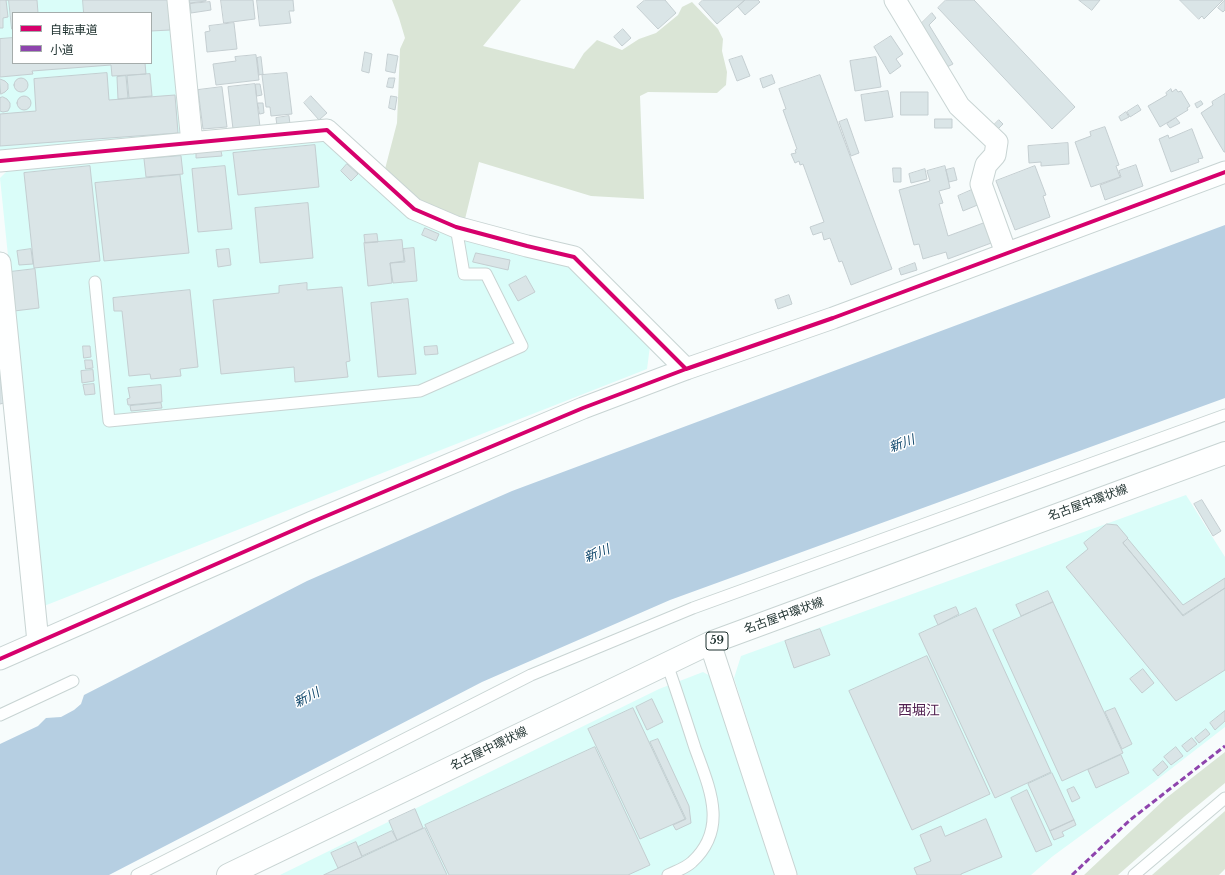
<!DOCTYPE html>
<html>
<head>
<meta charset="utf-8">
<style>
  body { margin:0 }
  #map { position:relative; width:1225px; height:875px; overflow:hidden; background:#f7fcfc; font-family:"Libre Baskerville","Noto Sans JP",serif }
  canvas { display:block }
  .legend { position:absolute; left:12px; top:12px; width:140px; height:52px; box-sizing:border-box; background:#fff; border:1px solid #a5acab; margin:0; padding:5px 7px; list-style:none; font-size:12px; color:#1d302e }
  .legend li { display:flex; align-items:center; gap:8px; height:20px }
  .legend b { width:20px; border:1px solid #a5acab }
</style>
</head>
<body>
<div id="map">
<canvas width="1225" height="875"></canvas>
<ul class="legend">
<li><b style="height:5px;background:#d6006c"></b>自転車道</li>
<li><b style="height:5px;background:#8e44ad"></b>小道</li>
</ul>
</div>
<script>
const c = document.querySelector('canvas').getContext('2d');
c.lineJoin = 'round';
function fill(path, color) { c.fillStyle = color; c.fill(path, 'evenodd'); }
function stroke(path, color, width, dash) { c.strokeStyle = color; c.lineWidth = width; c.lineCap = dash ? 'butt' : 'round'; c.setLineDash(dash || []); c.stroke(path); }
function write(font, color, halo, rows, align = 'center') {
  c.font = font + ' "Libre Baskerville","Noto Sans JP",serif'; c.lineWidth = 3; c.setLineDash([]); c.textBaseline = 'middle'; c.strokeStyle = halo; c.fillStyle = color; for (const [text, x, y, turn = 0] of rows) {
    c.save(); c.translate(x, y); c.rotate((+turn || 0) * Math.PI / 180); c.textAlign = isNaN(turn) ? turn : align; if (halo) c.strokeText(text, 0, 0); c.fillText(text, 0, 0); c.restore();
  }
}
fill(new Path2D(`
  M0,0H171L183,131L176,138L0,152ZM13,13H151V63H13Z
  M324,139L411,219L466,241L571,265L650,346L647,369L44,606L0,178L8,170Z
  M1186,495L1225,557V727L1154,782L1053,856L1031,875H796L734,678L741,656Z
  M703,672L712,677L776,875H280L659,689Z`), '#dafdf9');
fill(new Path2D(`
  M392,0H521L483,46L574,69L584,53L597,40L622,50L639,39L656,33L678,15L682,7L692,2L718,29L723,39L722,51L727,72L726,85L717,93L648,92L640,96L644,199L591,196L479,162L465,219L418,199L385,169L397,123L400,49L405,38L399,18Z
  M1225,752V783L1185,816L1118,875H1084L1165,799Z
  M1225,811V869L1219,875H1152Z`), '#dae5d6');
fill(new Path2D(`
  M1225,225V398L670,600L482,682L109,875H0V744L38,726L46,718L61,717L74,710L81,704L84,695L307,581L512,491Z`), '#b6cfe2');
const building = new Path2D(`
  M0,0H8H6L8,17L3,18V28H0Z
  M9,0H37L38,13H13V29H12Z
  M83,0H168L170,30L151,31V13H84Z
  M190,0H206V1L190,3Z
  M221,0H253L255,19L224,23Z
  M257,0H293L294,11H289L291,23L260,26Z
  M645,0H665L676,13L658,29L637,7Z
  M703,0H745L717,24L699,4Z
  M745,0H758L760,2L745,15L738,7Z
  M946,0H974L1075,107L1052,129L938,8Z
  M1079,0H1100L1092,10Z
  M1180,0H1223L1204,19L1202,16L1199,19Z
  M1225,0V10L1223,12L1218,8Z
  M210,2L211,10L191,13L190,4Z
  M932,13L936,18L929,25L953,64L947,67L921,24Z
  M234,23L237,49L207,52L205,32L210,31L209,26Z
  M623,29L631,38L622,46L614,37Z
  M891,36L903,54L896,59L901,66L890,74L874,47Z
  M13,38V63H145L146,74L112,76L111,65L32,71L33,74L0,77V39Z
  M365,52L372,54L369,73L362,71Z
  M388,54L398,56L395,73L386,71Z
  M256,55L259,80L216,85L213,64L236,61L235,57Z
  M742,56L750,76L737,81L729,60Z
  M261,57L263,74L259,75L257,58Z
  M876,57L881,87L855,91L850,61Z
  M107,73L109,100L175,95L178,133L0,146V114L36,111L34,79Z
  M287,73L292,114L271,116L270,107H266L262,75Z
  M150,74L152,96L129,98L127,76Z
  M772,75L775,83L763,88L760,79Z
  M820,75L892,269L851,285L842,261L839,262L830,238L824,240L822,232L813,235L810,227L824,222L803,164L800,165L799,161L795,163L791,154L796,153L795,150L797,149L783,110L786,109L779,89Z
  M126,76L128,98L118,99L117,77Z
  M14 85a7 7 0 1 1 14 0a7 7 0 1 1-14 0Z
  M389,78H395L393,88L387,87Z
  M0,79L5,81L8,84V89L5,92L1,94Z
  M255,84L260,127L233,129L228,87Z
  M256,84H260L262,95L257,96Z
  M222,87L227,127L203,129L198,90Z
  M1171,89L1172,92L1176,89L1178,92L1181,91L1190,106L1187,108L1188,110L1160,127L1148,106L1167,95L1166,93Z
  M888,91L893,117L865,121L861,95Z
  M901,92H928V115H901Z
  M1225,94V152H1224L1201,113L1213,105L1212,102Z
  M17 103a7 7 0 1 1 14 0a7 7 0 1 1-14 0Z
  M311,96L327,113L319,120L304,103Z
  M391,96L397,97L395,110L389,108Z
  M3,97L7,99L10,103V107L8,111L3,112L0,111V98Z
  M1201,101L1203,104L1197,108L1195,104Z
  M258,103H263L264,113L260,114Z
  M1138,105L1141,110L1130,117L1127,112Z
  M1126,112L1129,117L1121,121L1119,117Z
  M289,116L290,124L277,126L276,118Z
  M1176,118L1180,123L1170,128L1167,124Z
  M847,119L859,153L851,156L839,122Z
  M935,119H952V128H935Z
  M999,120L1003,124L998,129L994,125Z
  M1105,127L1119,165L1116,166L1120,177L1091,187L1075,142L1091,136L1090,132Z
  M1192,129L1203,158L1198,159L1199,162L1171,172L1159,139L1168,135L1169,138Z
  M1068,143L1069,164L1041,166V162L1029,163L1028,146Z
  M315,145L319,187L238,195L233,153Z
  M221,151L222,156L196,158V153Z
  M181,156L183,174L146,177L144,159Z
  M347,164L358,174L351,181L341,171Z
  M1136,165L1143,186L1105,200L1100,185L1121,177L1119,171Z
  M90,166L100,261L34,268L24,173Z
  M225,166L232,229L198,232L192,169Z
  M945,166L950,188L939,191L943,203L939,204L948,236L986,222L994,242L948,259L946,252L923,259L919,244L914,245L899,190L930,181L927,171Z
  M1035,166L1046,195L1043,196L1050,217L1015,230L996,181Z
  M893,168H901V182H894Z
  M954,168L957,180L949,182L946,170Z
  M925,169L927,179L911,183L909,174Z
  M180,175L189,253L104,261L95,183Z
  M974,189L980,204L963,211L958,196Z
  M308,203L313,258L260,263L255,208Z
  M425,228L439,234L436,241L422,235Z
  M377,234L378,242L365,243L364,235Z
  M402,240L404,261L390,263L392,283L368,286L364,243Z
  M414,248L417,281L393,283L390,263L405,262L403,249Z
  M31,249L33,264L19,265L17,251Z
  M229,249L231,265L218,267L216,250Z
  M476,253L510,260L508,270L473,262Z
  M915,263L917,270L901,275L899,269Z
  M35,269L39,308L14,311L10,272Z
  M526,276L535,292L518,301L509,285Z
  M307,283V290L342,287L350,361L346,362L348,377L295,382L294,367L221,374L213,300L279,293V286Z
  M190,290L198,367L180,369L181,376L151,379L150,374L129,376L122,311H114L113,298Z
  M789,295L792,304L778,309L775,300Z
  M408,299L416,374L378,377L371,303Z
  M83,346H90L91,357L84,358Z
  M437,346L438,354L425,355L424,347Z
  M85,360H92L93,368L86,369Z
  M0,366L4,403L0,404Z
  M93,370L94,381L82,383L81,371Z
  M94,384L95,394L85,395L83,385Z
  M161,385L162,402L128,405L127,399L130,398L128,388Z
  M161,403L162,408L131,411L130,406Z
  M1202,500L1221,531L1213,536L1194,504Z
  M1107,524L1117,525L1128,538L1123,543L1183,616L1225,588V670L1176,701L1066,567L1088,549L1084,543Z
  M1128,539L1183,605L1225,578V588L1183,615L1123,543Z
  M1048,591L1053,602L1021,616L1016,605Z
  M1053,602L1123,753L1062,781L993,630Z
  M956,607L959,614L938,625L934,616Z
  M976,608L1051,772L995,798L919,634Z
  M820,629L830,655L794,668L785,641Z
  M927,656L990,794L912,830L849,691Z
  M1143,669L1154,683L1142,693L1130,679Z
  M652,699L663,722L647,730L636,707Z
  M633,708L685,819L640,839L588,729Z
  M1115,708L1132,744L1122,749L1105,712Z
  M1225,711V721L1215,730L1210,723Z
  M1206,729L1210,734L1199,743L1195,738Z
  M1192,738L1197,744L1187,752L1182,746Z
  M658,739L689,806L691,823L676,830L673,825L686,819L650,742Z
  M595,747L650,865L628,875H449L425,825Z
  M1176,747L1183,756L1171,765L1164,757Z
  M1121,755L1129,773L1096,788L1088,770Z
  M1163,761L1168,767L1158,776L1153,770Z
  M1052,773L1074,820L1050,831L1028,784Z
  M1074,787L1080,798L1072,802L1067,790Z
  M1027,790L1052,845L1036,852L1011,798Z
  M415,809L423,828L397,840L389,821Z
  M986,819L1002,857L961,874V875H917L914,868L931,861L920,835L941,826L945,836Z
  M1074,820L1076,825L1062,832L1064,836L1054,840L1050,831Z
  M425,828L447,875H324Z
  M392,831L397,840L362,856L358,847Z
  M356,842L362,857L338,868L331,853Z`);
fill(building, '#dae5e7');
stroke(building, '#c4ced1', 1);
const service = new Path2D(`
  M95,282L109,421L420,391L522,346L486,274H464L456,227
  M667,664C677,692 686,720 695,748C709,787 729,828 692,862C686,868 676,871 668,875
  M0,715L73,681
  M137,875L531,675L693,608L1225,415
  M1134,875L1225,798`);
const minor = new Path2D(`
  M178,0L192,143
  M895,0L959,106L997,142L995,155L986,165L981,184L1006,253
  M0,161L327,130L414,209L456,227L527,246L574,257L686,369
  M0,263L38,642
  M710,643L786,875
  M0,659L312,522L583,408L686,369L833,318L1225,172`);
const primary = new Path2D(`
  M228,875L710,643L1225,453`);
stroke(service, '#c8d4d3', 13);
stroke(minor, '#c8d4d3', 23);
stroke(primary, '#c8d4d3', 24);
stroke(service, '#feffff', 11);
stroke(minor, '#feffff', 21);
stroke(primary, '#feffff', 22);
stroke(new Path2D(`
  M1072,875L1130,820L1225,746`), '#8e44ad', 3, [6, 3]);
stroke(new Path2D(`
  M0,161L327,130L414,209L456,227L527,246L574,257L686,369
  M0,659L312,522L583,408L686,369L833,318L1225,172`), '#d6006c', 4);
for (const [x, y, w] of [
  [717,641,22]
]) { const box = new Path2D(); box.roundRect(x - w / 2, y - 9, w, 18, 3); c.fillStyle = '#fff'; c.fill(box); stroke(box, '#1d302e', 1); }
write('bold 11px', '#1d302e', null, [
  ["59",717,641]
]);
write('12px', '#1d302e', '#fff', [
  ["名古屋中環状線",1088,503,-20],
  ["名古屋中環状線",784,616,-20],
  ["名古屋中環状線",489,749,-26]
]);
write('italic 13px', '#11486c', '#fff', [
  ["新川",902,444,-20],
  ["新川",597,554,-22],
  ["新川",307,698,-27]
]);
write('14px', '#512151', '#fff', [
  ["西堀江",919,711]
]);
</script>
</body>
</html>
